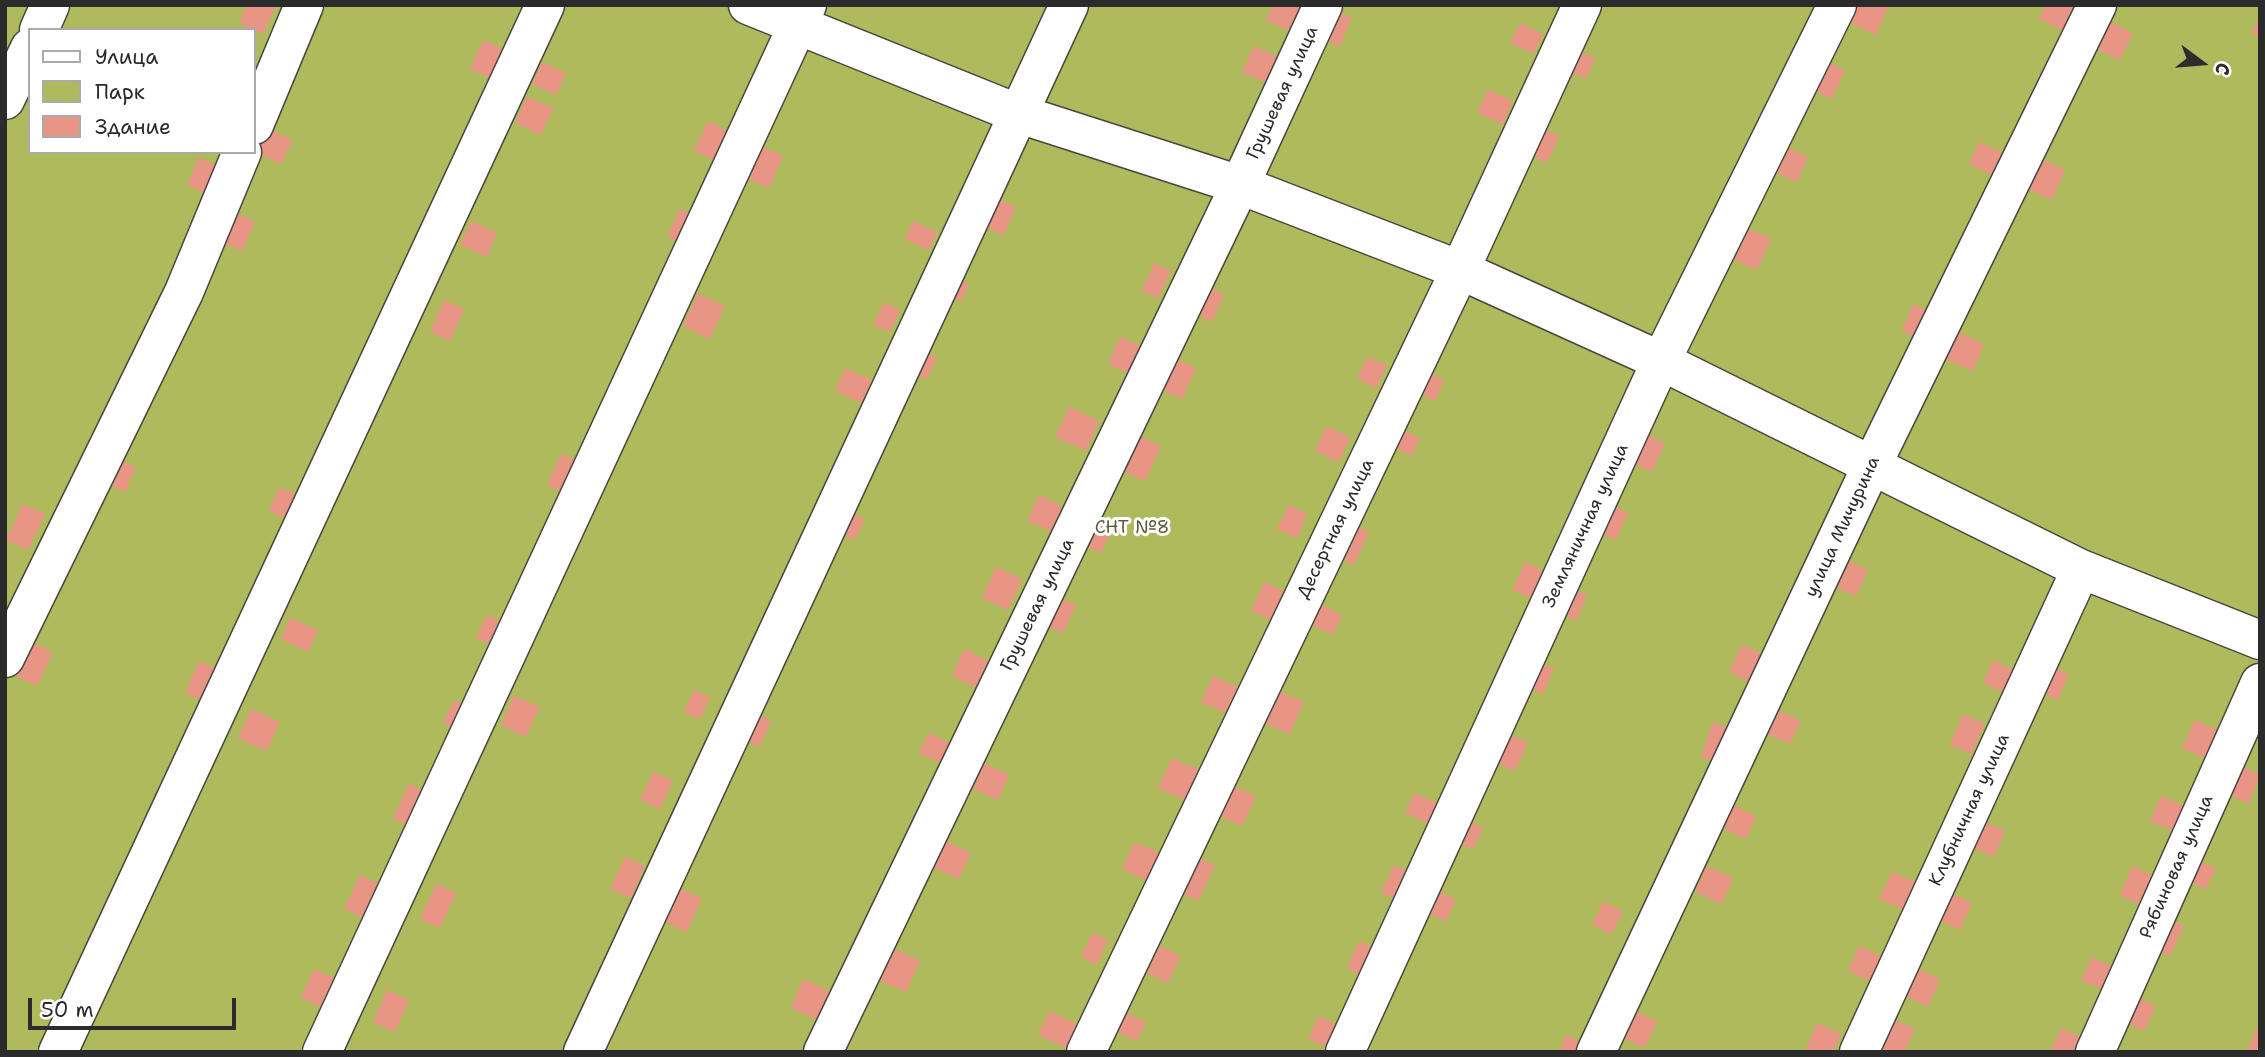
<!DOCTYPE html>
<html>
<head>
<meta charset="utf-8">
<style>
  body { margin:0 }
  #map { position:relative; width:2265px; height:1057px; overflow:hidden; background:#ecddba; font-family:"Shantell Sans",sans-serif }
  canvas { display:block }
  .frame { position:absolute; inset:0; border:7px solid #2b2b2b; pointer-events:none }
  .legend { position:absolute; left:28px; top:28px; width:228px; height:126px; box-sizing:border-box; background:#fff; border:2px solid #aaa; margin:0; padding:9px 12px; list-style:none; font-size:21px; color:#2b2b2b }
  .legend li { display:flex; align-items:center; gap:14px; height:35px }
  .legend b { width:35px; border:2px solid #aaa }
  .north { position:absolute; left:2167px; top:28px; width:70px; height:70px; -webkit-text-stroke:5px #fff; paint-order:stroke; rotate:106deg; font-size:19px; font-weight:700; line-height:28px; text-align:center; color:#2b2b2b }
  .north::after { content:''; display:block; margin:auto; width:24px; height:32px; background:#2b2b2b; clip-path:polygon(50% 0,100% 100%,50% 72%,0 100%) }
  .scale { position:absolute; left:28px; top:998px; width:208px; height:32px; box-sizing:border-box; border:4px solid #2b2b2b; border-top:0; padding-left:9px; font-size:21px; line-height:24px; white-space:nowrap; color:#2b2b2b; -webkit-text-stroke:5px #fff; paint-order:stroke }
</style>
</head>
<body>
<div id="map">
<canvas width="2265" height="1057"></canvas>
<div class="frame"></div>
<ul class="legend">
<li><b style="height:9px;background:#fff"></b>Улица</li>
<li><b style="height:19px;background:#afba5c"></b>Парк</li>
<li><b style="height:19px;background:#e99586"></b>Здание</li>
</ul>
<div class="north">С</div>
<div class="scale">50 m</div>
</div>
<script>
const c = document.querySelector('canvas').getContext('2d');
c.lineJoin = 'round';
function fill(path, color) { c.fillStyle = color; c.fill(path, 'evenodd'); }
function stroke(path, color, width, dash) { c.strokeStyle = color; c.lineWidth = width; c.lineCap = dash ? 'butt' : 'round'; c.setLineDash(dash || []); c.stroke(path); }
function write(font, color, halo, rows, align = 'center') {
  c.font = font + ' "Shantell Sans",sans-serif'; c.lineWidth = 6; c.setLineDash([]); c.textBaseline = 'middle'; c.strokeStyle = halo; c.fillStyle = color; for (const [text, x, y, turn = 0] of rows) {
    c.save(); c.translate(x, y); c.rotate((+turn || 0) * Math.PI / 180); c.textAlign = isNaN(turn) ? turn : align; if (halo) c.strokeText(text, 0, 0); c.fillText(text, 0, 0); c.restore();
  }
}
fill(new Path2D(`
  M5,5H2260V1052H5ZM30,30H254V152H30Z`), '#afba5c');
fill(new Path2D(`
  M247,5L275,7L263,34L239,23Z
  M1273,5H1304L1294,33L1266,20Z
  M1855,5H1889L1876,35L1847,22Z
  M2045,5H2079L2066,32L2039,19Z
  M1334,9L1352,18L1339,47L1321,38Z
  M2260,15V37L2252,33Z
  M2106,20L2133,33L2120,60L2094,48Z
  M1520,23L1543,34L1534,54L1510,43Z
  M483,40L508,51L495,80L470,69Z
  M1254,46L1281,58L1269,84L1242,72Z
  M1574,49L1595,58L1586,79L1565,69Z
  M542,62L566,73L556,95L532,84Z
  M1828,62L1845,70L1832,99L1815,91Z
  M1488,90L1513,101L1503,124L1477,113Z
  M527,97L553,108L541,135L515,123Z
  M708,121L732,133L719,162L694,151Z
  M1535,125L1559,136L1547,163L1523,152Z
  M264,127L293,140L281,164L254,151Z
  M1979,142L2003,153L1992,175L1969,164Z
  M761,146L783,156L769,188L747,178Z
  M1789,148L1808,157L1797,182L1777,173Z
  M199,157L220,167L207,194L187,185Z
  M2041,159L2065,170L2052,200L2028,189Z
  M998,199L1016,207L1004,235L985,227Z
  M680,209L694,215L681,243L667,237Z
  M230,210L255,222L242,251L217,240Z
  M471,221L497,233L487,257L460,245Z
  M913,221L937,232L929,250L905,239Z
  M1749,229L1771,239L1757,270L1734,260Z
  M1154,263L1171,271L1158,298L1142,291Z
  M953,277L969,284L961,302L945,295Z
  M1208,287L1224,294L1212,322L1196,314Z
  M698,294L725,306L710,339L683,326Z
  M444,300L464,309L450,341L430,332Z
  M884,302L900,310L890,332L873,325Z
  M1913,304L1934,313L1922,340L1902,331Z
  M1958,332L1984,344L1973,371L1946,359Z
  M1120,337L1142,346L1129,374L1108,364Z
  M919,351L937,358L927,379L910,371Z
  M1170,356L1196,368L1182,399L1156,387Z
  M1367,357L1387,365L1376,388L1357,379Z
  M845,368L872,380L861,403L835,391Z
  M1424,371L1444,380L1435,401L1415,392Z
  M1069,407L1099,421L1086,451L1055,437Z
  M1326,426L1350,437L1339,462L1315,451Z
  M1395,427L1420,438L1412,456L1388,445Z
  M1134,434L1161,446L1145,481L1118,469Z
  M1648,435L1665,443L1652,472L1635,464Z
  M561,454L581,463L567,494L547,485Z
  M114,457L136,467L125,492L103,482Z
  M279,487L299,496L289,520L269,511Z
  M1039,495L1062,506L1051,531L1027,521Z
  M23,504L45,514L28,550L6,540Z
  M1289,505L1307,514L1297,538L1277,529Z
  M1612,505L1628,513L1616,540L1599,532Z
  M844,510L865,519L855,540L835,531Z
  M1089,519L1112,530L1101,553L1078,543Z
  M1349,523L1369,532L1354,565L1334,556Z
  M1843,558L1868,570L1856,596L1831,585Z
  M1525,562L1544,571L1531,598L1512,590Z
  M996,567L1022,579L1008,610L982,598Z
  M1264,582L1284,591L1271,620L1251,611Z
  M1574,588L1587,595L1576,621L1562,614Z
  M1054,595L1076,605L1063,633L1040,623Z
  M1316,602L1342,615L1333,635L1307,623Z
  M487,615L512,626L501,649L476,638Z
  M290,618L318,630L308,652L281,639Z
  M29,641L53,652L37,686L13,675Z
  M1742,645L1764,655L1751,683L1729,672Z
  M964,649L991,662L979,689L952,676Z
  M1993,660L2014,670L2004,692L1983,683Z
  M199,661L224,672L210,704L185,693Z
  M1539,662L1554,669L1543,694L1528,687Z
  M2047,664L2069,674L2058,700L2035,690Z
  M1213,676L1242,689L1230,715L1201,702Z
  M694,690L710,697L700,719L684,712Z
  M1277,690L1304,702L1290,734L1262,722Z
  M514,696L540,707L526,737L501,725Z
  M454,700L474,709L463,732L443,723Z
  M251,709L280,722L267,751L238,738Z
  M1776,709L1801,721L1790,744L1765,733Z
  M752,711L771,720L760,747L740,738Z
  M1963,714L1985,724L1971,754L1950,744Z
  M2195,720L2220,731L2207,759L2182,748Z
  M1713,722L1732,729L1721,764L1701,757Z
  M928,733L954,745L945,765L919,753Z
  M1509,734L1528,743L1515,771L1496,763Z
  M1172,758L1203,772L1190,802L1158,788Z
  M977,760L1009,775L998,800L965,785Z
  M2239,765L2260,775L2249,804L2226,793Z
  M653,772L673,781L660,809L640,800Z
  M409,784L434,795L419,830L393,818Z
  M1230,785L1256,796L1242,826L1216,814Z
  M1414,793L1441,805L1432,825L1405,813Z
  M2161,796L2187,807L2176,832L2150,821Z
  M1730,804L1756,816L1746,839L1720,827Z
  M1979,819L2005,831L1994,857L1967,845Z
  M1467,820L1483,828L1473,850L1457,842Z
  M944,840L971,853L959,879L932,867Z
  M1134,842L1160,853L1148,881L1122,869Z
  M1194,855L1215,865L1198,901L1178,891Z
  M625,857L645,866L631,898L610,889Z
  M2195,859L2216,868L2206,889L2185,880Z
  M1394,865L1411,873L1399,901L1381,893Z
  M1707,866L1733,878L1722,904L1695,892Z
  M2132,866L2152,875L2139,904L2120,895Z
  M1892,872L1917,883L1905,910L1879,899Z
  M360,875L391,889L375,923L344,909Z
  M436,884L456,893L440,928L420,919Z
  M670,884L702,898L687,932L655,918Z
  M1438,891L1456,899L1446,921L1428,913Z
  M1949,892L1972,903L1960,930L1937,919Z
  M1603,902L1623,911L1612,934L1592,925Z
  M2167,918L2184,926L2170,956L2154,948Z
  M1092,933L1108,940L1097,965L1081,957Z
  M1359,941L1377,950L1365,977L1347,969Z
  M1160,946L1180,956L1168,983L1147,973Z
  M1859,946L1885,958L1874,983L1848,971Z
  M890,947L920,961L906,992L876,979Z
  M2092,957L2111,966L2101,989L2081,980Z
  M1916,968L1940,979L1928,1007L1904,995Z
  M314,969L343,982L330,1011L301,998Z
  M803,979L833,993L820,1021L791,1008Z
  M387,990L409,1000L395,1032L373,1022Z
  M2134,996L2156,1006L2144,1031L2123,1021Z
  M1049,1011L1077,1024L1066,1048L1038,1035Z
  M1124,1012L1146,1022L1137,1041L1115,1031Z
  M1637,1012L1657,1021L1645,1048L1625,1039Z
  M1319,1016L1340,1026L1329,1048L1308,1039Z
  M1891,1018L1915,1029L1904,1052H1889L1878,1047Z
  M2260,1021V1052H2246Z
  M1817,1023L1841,1034L1833,1052L1805,1051Z
  M2061,1028L2086,1040L2081,1052H2050Z
  M1566,1035L1586,1044L1582,1052H1559Z`), '#e99586');
const minor = new Path2D(`
  M748,5L1019,114L1240,185L1460,270L1661,361L2081,569L2260,640
  M39,30L50,5
  M5,100L30,48
  M254,125L304,5
  M5,658L184,292L242,152
  M58,1052L545,5
  M322,1052L807,5
  M583,1052L1069,5
  M823,1052L1240,185L1323,5
  M1086,1052L1460,270L1582,5
  M1345,1052L1661,361L1837,5
  M1596,1052L1872,465L2097,5
  M1859,1052L2081,569
  M2095,1052L2260,683`);
stroke(minor, '#484640', 41);
stroke(minor, '#fff', 38);
write('18px', '#2b2b2b', '#fff', [
  ["Грушевая улица",1283,93,-65],
  ["Земляничная улица",1586,526,-65],
  ["улица Мичурина",1843,527,-65],
  ["Десертная улица",1336,529,-64],
  ["Грушевая улица",1038,605,-64],
  ["Клубничная улица",1970,810,-65],
  ["Рябиновая улица",2177,867,-66]
]);
write('18px', '#595d3c', '#fff', [
  ["СНТ №8",1132,528]
]);
</script>
</body>
</html>
